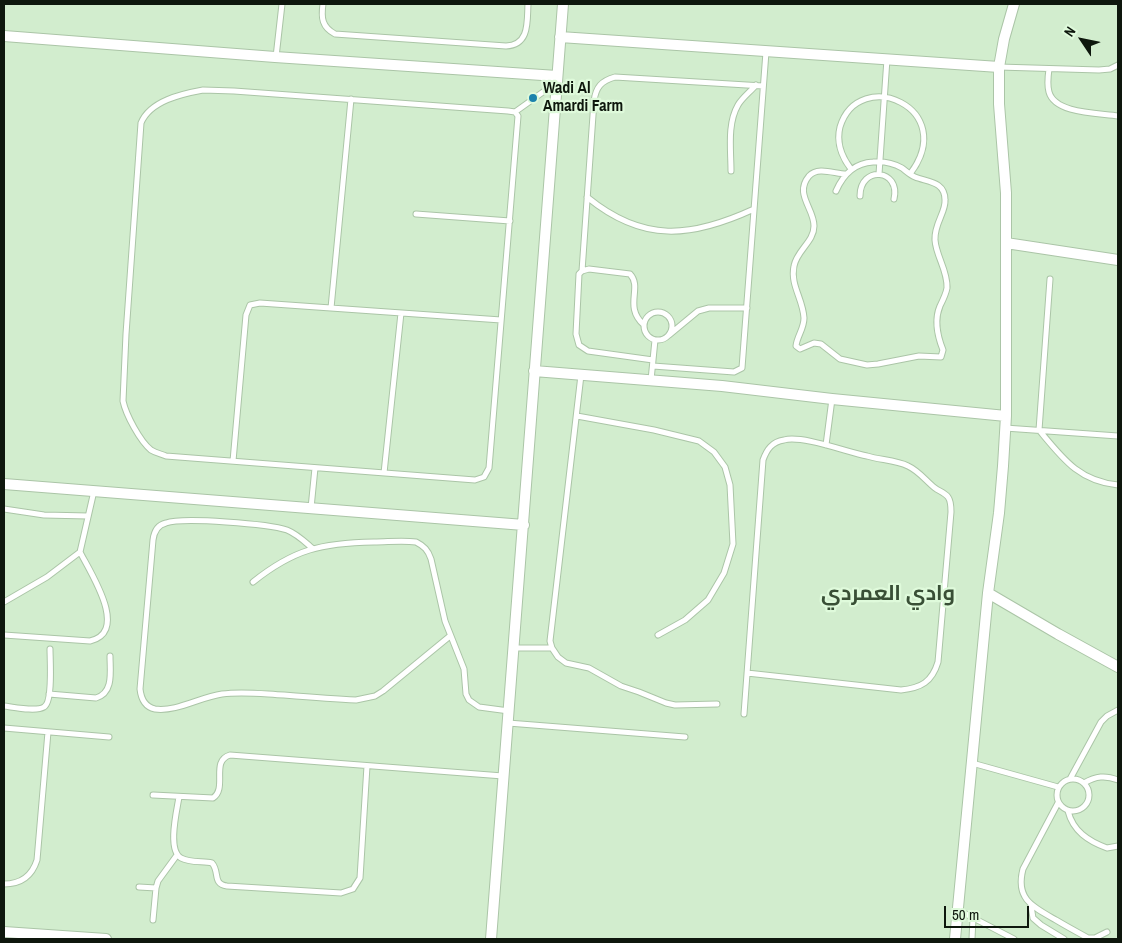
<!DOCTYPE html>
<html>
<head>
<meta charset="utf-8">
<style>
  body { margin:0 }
  #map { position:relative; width:1122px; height:943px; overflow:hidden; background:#d2edce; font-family:"Archivo Narrow",sans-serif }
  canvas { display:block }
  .frame { position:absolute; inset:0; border:5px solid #0e170d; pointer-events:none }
  .north { position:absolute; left:1057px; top:15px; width:50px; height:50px; -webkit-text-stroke:4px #dffadb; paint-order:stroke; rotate:304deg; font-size:14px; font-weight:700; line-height:20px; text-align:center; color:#0e170d }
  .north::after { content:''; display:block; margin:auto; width:18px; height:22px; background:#0e170d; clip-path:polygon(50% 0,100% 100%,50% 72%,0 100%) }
  .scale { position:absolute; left:944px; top:906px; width:85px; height:22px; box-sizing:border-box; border:2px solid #0e170d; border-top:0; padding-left:6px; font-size:15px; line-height:18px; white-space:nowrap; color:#0e170d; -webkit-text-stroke:4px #dffadb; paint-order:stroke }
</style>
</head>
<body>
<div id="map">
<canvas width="1122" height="943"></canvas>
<div class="frame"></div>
<div class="north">N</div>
<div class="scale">50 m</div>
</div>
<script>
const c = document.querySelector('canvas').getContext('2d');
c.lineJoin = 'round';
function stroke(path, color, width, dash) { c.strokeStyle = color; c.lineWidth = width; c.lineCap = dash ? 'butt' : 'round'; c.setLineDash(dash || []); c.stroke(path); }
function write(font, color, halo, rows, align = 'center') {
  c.font = font + ' "Archivo Narrow",Cairo,sans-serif'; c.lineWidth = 4.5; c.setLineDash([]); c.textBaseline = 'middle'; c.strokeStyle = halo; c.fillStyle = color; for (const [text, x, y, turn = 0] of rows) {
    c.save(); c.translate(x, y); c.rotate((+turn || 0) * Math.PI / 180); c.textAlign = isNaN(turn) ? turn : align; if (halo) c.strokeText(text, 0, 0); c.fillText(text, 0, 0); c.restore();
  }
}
const lane = new Path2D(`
  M323,4C321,18 322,27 335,34L506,46C530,45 527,21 528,4
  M276,57L282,4
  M999,67L1099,70L1110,69L1118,65
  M1049,69C1048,76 1047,85 1049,92C1055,114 1099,113 1118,116
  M203,90L234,91L508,111L515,112L518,116L489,468L484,477L475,480L166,456C161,454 156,453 151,450C140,441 126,415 123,401L126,334L141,123C150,101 181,94 203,90Z
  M515,112L557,82
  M851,169C841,156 836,143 840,127C859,65 960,108 910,174
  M731,171C731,150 727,124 738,105C742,98 750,92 756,85
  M879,174L887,59
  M836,191C843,175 854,163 873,162C883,161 893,163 902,168C906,171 910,175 915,177C927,182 945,181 945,200C946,212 934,224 935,240C936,256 948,271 947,288C946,294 943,300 940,306C934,320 937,335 943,350L941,357L919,356L878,364L867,365L840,359L821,344L814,343L800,349L796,346C797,336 804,329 804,318C803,299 790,285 794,266C797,250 814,242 814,226C814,208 794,194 809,176C818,166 835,174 846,174
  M860,196C860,165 901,169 894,199
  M587,197C643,243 691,238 754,209
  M416,214L510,221
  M582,271L594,101C596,87 601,81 615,77L763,86
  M1050,279L1039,430C1063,459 1079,481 1118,485
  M331,308L351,99
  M644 326a14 14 0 1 1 28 0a14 14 0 1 1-28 0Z
  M644,325C623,306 643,288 630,274L589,269L582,271L579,274L576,334L579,345L588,351L653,360
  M669,335L698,311L709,308H747
  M653,366L734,372L742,368L766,52
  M581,375L550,641L552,648L558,657L566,663L589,668L621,686L639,692L666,703L675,705L717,704
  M651,380L655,340
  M577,416L654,430L699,441L714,452L725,467L730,485L733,544L724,573L708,600L685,620L658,635
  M1005,428L1118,436
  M826,445L832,399
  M233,461L246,315L250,305L260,303L501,320
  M384,473L401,313
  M311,508L315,468
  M4,509L44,515L88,516
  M312,548C304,541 297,534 287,530C269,524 183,517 166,523C157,525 154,532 153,540L140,689C141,698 145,707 155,709C177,712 200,697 222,694C243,691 263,694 284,695C308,697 332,699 356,700L375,696L383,691L450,636
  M253,582C294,549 322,543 374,542C388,542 402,540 416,542C424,546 428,550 431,559L445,621L464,669L466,694L469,700L479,707L509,711
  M4,602L47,577L80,552L94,491
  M4,635L90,641C130,632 90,572 80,552
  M514,648H552
  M49,694L96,698C114,693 110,671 110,656
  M4,706C13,707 36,712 44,707C53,702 50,660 50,649
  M744,714L763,460C767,449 772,442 784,440C802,435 847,452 867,456C880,460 896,460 908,466C919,471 926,481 935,488C939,491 945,493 948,497C951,501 951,507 951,512L938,662C932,682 921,688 901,690L747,673
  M508,723L685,737
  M4,728L109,737
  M972,763L1058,787
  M1057 795a16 16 0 1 1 32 0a16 16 0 1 1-32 0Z
  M1070,779L1101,722L1107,716L1118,710
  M1084,783C1096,776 1105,775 1118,780
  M153,795L213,798C228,788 210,761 230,755L503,776
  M179,797C177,810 167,850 181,858C190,863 203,861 212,863C220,872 212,884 227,886L341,893L353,889L360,878L367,766
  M1058,803L1023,869C1015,899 1033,907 1056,920C1066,926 1077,932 1088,938H1095L1107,932
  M1068,811C1073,831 1088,841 1107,848L1118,846
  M4,884C21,884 32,876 37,860L48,732
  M139,887L156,888
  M1031,906L1033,918L1041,925L1064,939
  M958,910L1014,939
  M153,920L156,888L158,881L177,855
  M972,939L973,918`);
const street = new Path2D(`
  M4,36L275,57L557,76
  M560,37L999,67
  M1006,243L1118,260
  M534,371L722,386L832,399L1006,416
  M4,484L524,525
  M988,593L1058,634L1118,667
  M4,932L106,939
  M491,939L563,4
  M955,939L988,593L999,513L1003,466L1006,416V193L999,104V67L1004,39L1014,4`);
stroke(lane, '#abc5a7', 7);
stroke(street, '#abc5a7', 12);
stroke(lane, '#fff', 5);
stroke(street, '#fff', 10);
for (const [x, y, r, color] of [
  [533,98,5,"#1c82ac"]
]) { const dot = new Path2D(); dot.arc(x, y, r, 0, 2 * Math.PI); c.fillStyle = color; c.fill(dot); stroke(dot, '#dffadb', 2); }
write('bold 16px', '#0e170d', '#dffadb', [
  ["Wadi Al",543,89],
  ["Amardi Farm",543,107]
], 'left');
write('bold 21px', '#394f36', '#dffadb', [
  ["وادي العمردي",888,594]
]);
</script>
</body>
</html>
